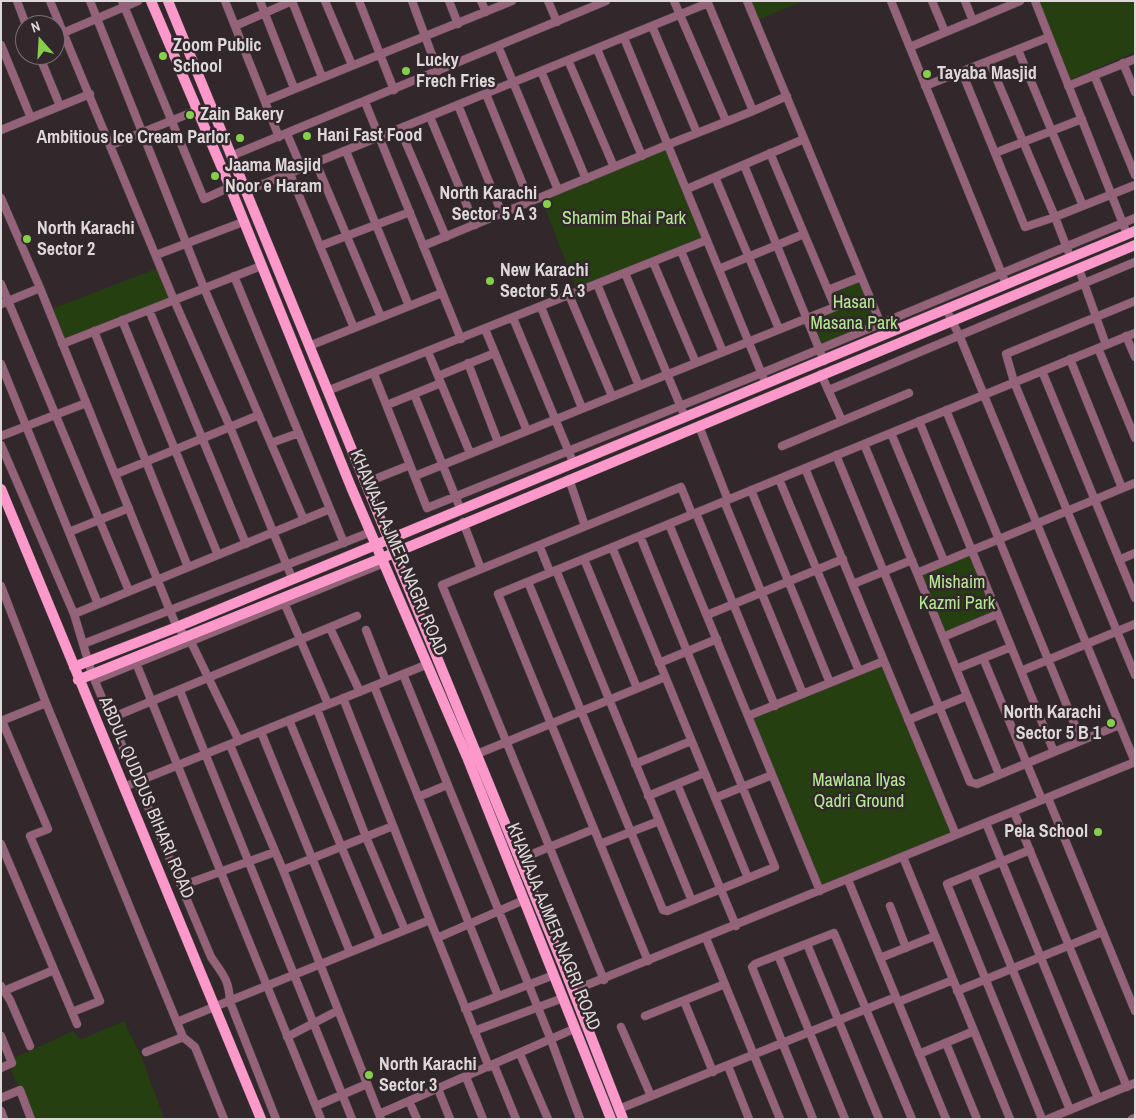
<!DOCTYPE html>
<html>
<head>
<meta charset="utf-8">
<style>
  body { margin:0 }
  #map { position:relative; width:1136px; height:1120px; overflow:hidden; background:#32282c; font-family:"Archivo Narrow",sans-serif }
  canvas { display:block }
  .frame { position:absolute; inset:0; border:2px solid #dfd8db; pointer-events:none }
  .north { position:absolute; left:15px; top:15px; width:50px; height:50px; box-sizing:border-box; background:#32282c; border:1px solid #776e72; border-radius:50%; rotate:341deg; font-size:14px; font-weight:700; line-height:20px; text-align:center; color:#dfd8db }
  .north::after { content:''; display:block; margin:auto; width:18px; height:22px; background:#85cf4c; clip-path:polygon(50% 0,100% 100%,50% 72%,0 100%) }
</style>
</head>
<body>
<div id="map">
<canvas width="1136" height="1120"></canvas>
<div class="frame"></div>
<div class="north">N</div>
</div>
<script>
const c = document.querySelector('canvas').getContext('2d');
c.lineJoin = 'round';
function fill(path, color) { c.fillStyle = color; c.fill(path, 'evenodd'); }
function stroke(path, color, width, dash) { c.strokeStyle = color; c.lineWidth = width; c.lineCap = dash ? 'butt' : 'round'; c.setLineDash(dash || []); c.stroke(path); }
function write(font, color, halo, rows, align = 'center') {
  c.font = font + ' "Archivo Narrow",sans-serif'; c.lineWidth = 5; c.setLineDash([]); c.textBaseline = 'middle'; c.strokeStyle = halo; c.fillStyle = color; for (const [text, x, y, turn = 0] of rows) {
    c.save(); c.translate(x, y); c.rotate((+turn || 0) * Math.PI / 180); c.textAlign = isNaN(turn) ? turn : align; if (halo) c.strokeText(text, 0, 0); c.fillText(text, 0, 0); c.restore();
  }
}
fill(new Path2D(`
  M747,1H803L755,21Z
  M1038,1H1135V52L1070,80Z
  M670,147L707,240L577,291L541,198Z
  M161,267L174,300L62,344L49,310Z
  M860,279L878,324L820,347L808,319L836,307L830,290Z
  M972,550L998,614L943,637L917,573Z
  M883,663L954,837L822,890L751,716Z
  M124,1021L142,1058L164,1119H34L11,1070L14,1058L73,1031L80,1040Z`), '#253f10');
const minor = new Path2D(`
  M17,1L26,25
  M50,1L174,300L230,427L292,578
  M90,1L204,288L304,520
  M122,1L204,199L230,187
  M225,1L279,137
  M260,1L294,88
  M292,1L322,77
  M325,1L352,65
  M359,1L394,90
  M412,1L438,71
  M449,1L458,24
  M481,1L486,12
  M548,1L557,22
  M674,1L726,121
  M747,1L885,334
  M891,1L1006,284
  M932,1L945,32
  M965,1L973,21
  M1035,1L1127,234
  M235,26L292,1
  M652,26L697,133
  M63,33L138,1
  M624,38L763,377
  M1,45L31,118
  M498,46L558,190
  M910,47L1020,1
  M597,49L642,156
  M1018,50L1083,206
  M39,55L60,106
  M568,60L614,167
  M989,61L1055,217L1135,185
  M1123,63L1135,92
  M541,71L586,179
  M962,72L1025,227L1055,217L1068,251
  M1094,75L1135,175
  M925,86L1049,37
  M1068,86L1135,59
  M486,94L530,202
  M265,101L512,1
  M365,102L461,339
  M458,105L502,214
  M430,117L475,225
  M400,129L446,237
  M1,130L90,94
  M287,134L302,169
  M111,145L198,110
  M667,145L753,111
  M346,151L409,306
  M995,153L1082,119
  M231,156L606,1
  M316,163L381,317
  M744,165L824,361
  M290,174L354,328
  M715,177L779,329
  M687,189L804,139
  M246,191L708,3L753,111L787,96
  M1,198L40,288L170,611L177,627L191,642L239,741
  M320,246L410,212
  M423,246L667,145
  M681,251L723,352
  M156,255L243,222
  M653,262L696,363
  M719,269L804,234
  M1079,269L1106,345
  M625,273L685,417
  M234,276L344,543
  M1,284L129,591
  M597,284L639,386
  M828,290L861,277
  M569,295L612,396
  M1135,301L1006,354L1014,382L1135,675
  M1,304L40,288
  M541,307L582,408
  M946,309L960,337L1135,762
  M149,310L246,544
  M513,318L573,462
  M122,320L218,555
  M485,329L527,431
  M94,331L188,567
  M1126,336L1135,357
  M62,344L261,266
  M309,346L442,293
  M1098,348L1135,438
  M428,352L470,453
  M1070,359L1122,488
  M468,363L498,442
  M1,364L98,604
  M1042,371L1135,598
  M374,374L427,508L762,373L1135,218
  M821,374L842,421
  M438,376L495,353
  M829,390L1135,262
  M327,391L707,240
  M414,394L460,508
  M387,405L441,383
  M946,410L1081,740
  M919,421L1054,752
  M699,426L728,500
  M891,433L944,561
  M1,436L86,403
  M271,443L299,433
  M864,444L917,573
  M1,445L74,614L83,644
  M782,446L909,393
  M836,455L970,782L977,784L1119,725
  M805,468L884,661
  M116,474L259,415
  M415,476L835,307L770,153
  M569,479L585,526
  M779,479L859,671
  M365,483L410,465
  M751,490L830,683
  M724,501L803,694
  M696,513L775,706
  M463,522L481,569
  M669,524L748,716
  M69,532L129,508
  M539,545L550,572
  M612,547L748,878
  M584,559L637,688
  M1119,560L1135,553
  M556,570L692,901
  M528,582L663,910L667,911L775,867L640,536
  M853,584L912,560
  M1,586L46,703L183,1037L146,1052
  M283,600L328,704
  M74,614L330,509
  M707,615L843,559
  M330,628L360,692
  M366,630L386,681
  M943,637L998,614
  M134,658L321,1119
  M983,658L1042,800
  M659,663L717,639
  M956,669L1011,647
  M1021,671L1135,624
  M403,674L551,1040L580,1119
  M95,680L384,563
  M374,686L498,996
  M180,691L352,1119
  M343,698L430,920
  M317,709L366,837L405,930
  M111,718L357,616
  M289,720L380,940
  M908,720L967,696
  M1,721L46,703
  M2,721L48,829L30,836L100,1001L72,1012
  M261,732L350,952
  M230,745L283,870L381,1119
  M477,754L665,677
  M635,764L691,741
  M999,774L917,573L1135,483
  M677,784L736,926
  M124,787L428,664
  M648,796L704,773
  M418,797L447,785
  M715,798L772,775
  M1048,798L1135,1011
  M1014,812L1127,1087
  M986,823L1098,1098
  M1,844L77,1024
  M600,844L659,821
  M1030,850L947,884L1042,1119
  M903,857L1010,1119
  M520,859L594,829
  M283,870L393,826
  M973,873L1070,1110
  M848,880L946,1119
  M181,886L275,852
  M820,891L748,716L884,661L956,835
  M890,906L906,948
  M437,938L524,900
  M706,938L780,1119
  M807,944L879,1119
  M778,955L845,1119
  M880,958L935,936
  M648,961L498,594L1135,333
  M604,980L442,585L681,487L692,514
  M1,986L10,1000L30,1046
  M4,991L54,970
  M572,991L1135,762
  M957,991L1102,932
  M684,1001L713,1072
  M898,1002L953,980
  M465,1009L554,975
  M645,1016L725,984
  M177,1022L430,920L489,1067
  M621,1027L651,1096
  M474,1031L563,998
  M1,1036L12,1063L1,1068
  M183,1037L195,1047L224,1119
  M287,1037L337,1011
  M946,1043L977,1119
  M520,1054L548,1119
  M919,1054L974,1031
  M494,1065L516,1119
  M728,1066L749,1119
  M466,1077L483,1119
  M438,1089L450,1119
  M1,1098L20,1090L31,1119
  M409,1101L417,1119
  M316,1106L367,1084
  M619,1109L896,997
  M1,1111L4,1119
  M379,1114L576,1028
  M276,1119L230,1002C229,979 223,975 211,957L92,674L83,644L371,532
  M813,1119L752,967L755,964L834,933L912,1119
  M1048,1119L1135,1083
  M1132,1119L1135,1118`);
const major = new Path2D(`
  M151,1L230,187L351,487L467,757L611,1119
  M168,1L563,965L623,1119
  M1,489L261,1119
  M74,667L177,627L1135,231
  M78,680L382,558L1135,245`);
stroke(minor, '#4e4448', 9);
stroke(major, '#4e4448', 11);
stroke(minor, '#94637a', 8);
stroke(major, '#fc99ca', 10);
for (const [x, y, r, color] of [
  [163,56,5,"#85cf4c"],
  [406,71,5,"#85cf4c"],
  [927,74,5,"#85cf4c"],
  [190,115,5,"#85cf4c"],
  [307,136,5,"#85cf4c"],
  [240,138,5,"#85cf4c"],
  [215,176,5,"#85cf4c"],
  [547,204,5,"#85cf4c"],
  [27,239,5,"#85cf4c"],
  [490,281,5,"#85cf4c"],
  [1111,723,5,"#85cf4c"],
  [1098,832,5,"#85cf4c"],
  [369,1075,5,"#85cf4c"]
]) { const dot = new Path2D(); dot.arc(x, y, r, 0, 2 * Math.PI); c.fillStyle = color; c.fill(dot); stroke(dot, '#32282c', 2); }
write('bold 18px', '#dfd8db', '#32282c', [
  ["Zoom Public",173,46],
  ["School",173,67],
  ["Lucky",416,61],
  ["Frech Fries",416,82],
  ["Tayaba Masjid",937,74],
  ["Zain Bakery",200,115],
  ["Hani Fast Food",317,136],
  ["Ambitious Ice Cream Parlor",230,138,"right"],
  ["Jaama Masjid",225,166],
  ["Noor e Haram",225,187],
  ["North Karachi",537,194,"right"],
  ["Sector 5 A 3",537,215,"right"],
  ["North Karachi",37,229],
  ["Sector 2",37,250],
  ["New Karachi",500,271],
  ["Sector 5 A 3",500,292],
  ["North Karachi",1101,713,"right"],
  ["Sector 5 B 1",1101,734,"right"],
  ["Pela School",1088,832,"right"],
  ["North Karachi",379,1065],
  ["Sector 3",379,1086]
], 'left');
write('18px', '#b5ea94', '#32282c', [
  ["Shamim Bhai Park",624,219],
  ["Hasan",854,303],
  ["Masana Park",854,324],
  ["Mishaim",957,583],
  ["Kazmi Park",957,604],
  ["Mawlana Ilyas",859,781],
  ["Qadri Ground",859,802]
]);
write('18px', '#dfd8db', '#32282c', [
  ["KHAWAJA AJMER NAGRI ROAD",398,553,67],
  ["ABDUL QUDDUS BIHARI ROAD",146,798,67],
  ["KHAWAJA AJMER NAGRI ROAD",553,927,68]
]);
</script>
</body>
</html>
